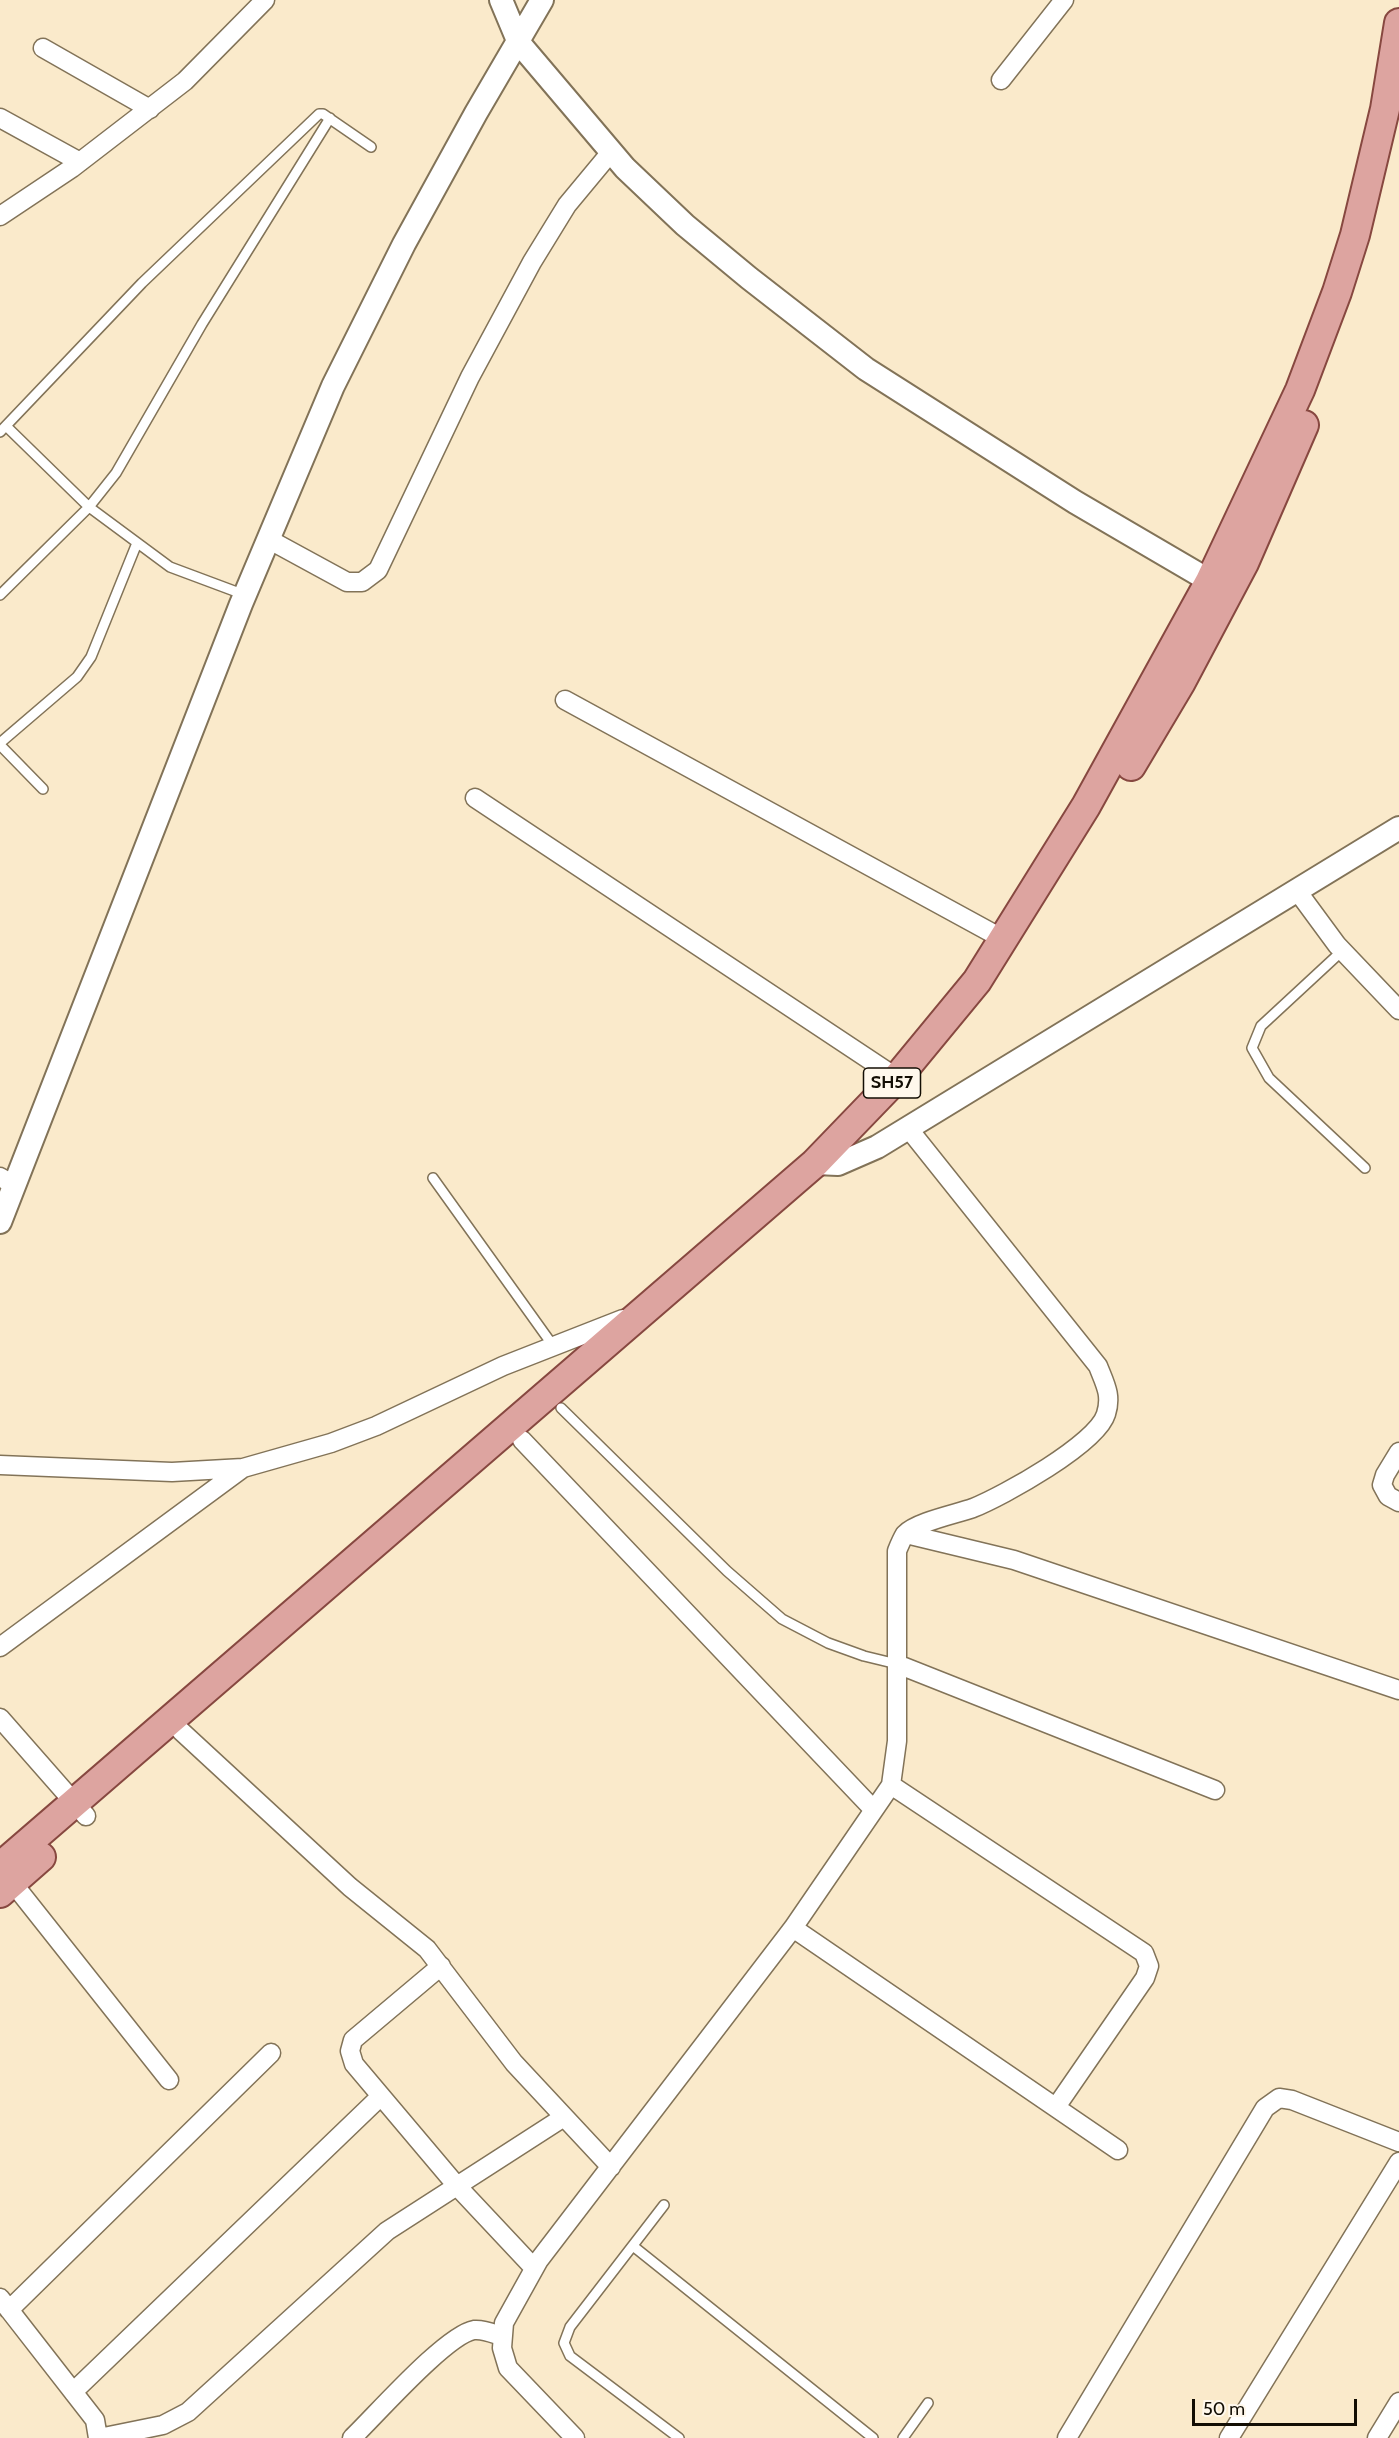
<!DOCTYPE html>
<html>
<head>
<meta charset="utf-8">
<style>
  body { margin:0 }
  #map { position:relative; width:1399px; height:2438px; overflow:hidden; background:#faeacb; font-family:Cabin,sans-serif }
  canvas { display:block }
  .scale { position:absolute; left:1192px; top:2399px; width:165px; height:27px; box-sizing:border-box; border:3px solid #130e04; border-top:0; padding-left:8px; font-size:18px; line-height:21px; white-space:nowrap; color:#130e04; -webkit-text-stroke:4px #fff8ec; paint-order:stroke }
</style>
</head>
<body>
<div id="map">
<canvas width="1399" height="2438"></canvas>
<div class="scale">50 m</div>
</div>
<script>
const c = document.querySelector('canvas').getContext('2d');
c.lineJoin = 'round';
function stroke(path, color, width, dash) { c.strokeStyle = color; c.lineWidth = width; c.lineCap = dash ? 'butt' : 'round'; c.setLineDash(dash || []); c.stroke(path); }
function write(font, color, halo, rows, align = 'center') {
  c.font = font + ' Cabin,sans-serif'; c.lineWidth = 4.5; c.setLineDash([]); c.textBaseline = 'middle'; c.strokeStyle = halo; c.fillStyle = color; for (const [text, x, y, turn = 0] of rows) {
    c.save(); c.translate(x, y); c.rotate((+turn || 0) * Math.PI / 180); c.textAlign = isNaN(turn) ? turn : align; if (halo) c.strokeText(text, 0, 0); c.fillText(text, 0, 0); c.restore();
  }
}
const service = new Path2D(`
  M6,426L89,507L170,567L245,595
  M0,432L142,283L319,114H323L371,147
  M0,595L89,507L116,473L202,324L330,118
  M0,743L77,677L91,657L137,543
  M0,745L43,789
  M1342,951L1261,1026L1252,1048L1269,1078L1365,1168
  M433,1178L554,1347
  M561,1408L727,1571L782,1619L828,1643L864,1656L897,1664
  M664,2205L570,2327L564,2343L570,2356L679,2438
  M633,2246L873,2438
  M903,2438L928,2403`);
const minor = new Path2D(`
  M43,48L150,109
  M1001,80L1064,0
  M0,118L80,162
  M0,216L72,168L185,81L265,0
  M268,539L347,582H362L378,570L470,377L532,262L567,205L611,152
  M565,700L1003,939
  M475,798L897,1078
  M1298,892L1337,945L1399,1010
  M0,1177L14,1185
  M522,1440L873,1809
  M1399,1452L1385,1475L1382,1485L1388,1496L1399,1502
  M0,1465L172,1472L243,1468L331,1443L376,1426L503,1366L623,1319
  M906,1534L1014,1560L1399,1690
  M0,1647L243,1468
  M897,1664L1215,1790
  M0,1718L86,1816
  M181,1731L350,1887L427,1949L514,2063L611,2167
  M891,1785L1144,1953L1149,1966L1145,1978L1056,2107
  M12,1882L169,2080
  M793,1928L1118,2150
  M441,1966L353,2040L350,2051L354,2064L457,2186L534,2268
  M0,2298L95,2420L98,2438
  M9,2310L271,2053
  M73,2392L381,2096
  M99,2438L163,2425L188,2412L387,2231L564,2117
  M352,2438C376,2415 446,2335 474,2330C484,2329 492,2333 501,2336
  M575,2438L508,2368L502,2348L504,2323L539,2260L793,1928L891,1785L897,1741V1551C899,1546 902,1539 905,1534C916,1522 956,1514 973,1508C1003,1496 1097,1444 1106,1414C1112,1395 1105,1384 1098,1366L908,1128
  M1067,2438L1265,2108L1279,2098L1292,2100L1399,2142
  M1229,2438L1399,2162
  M1377,2438L1399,2402`);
const tertiary = new Path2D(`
  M501,0L519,43L625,168L685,225L749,278L866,369L1075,502L1210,581
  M815,1163L838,1164L877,1147L1399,828
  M0,1222L241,604L333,386L404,244L476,113L542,0`);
const primary = new Path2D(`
  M1131,766L1181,682L1244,563L1304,425
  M0,1867L815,1163L897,1078L977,981L1086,806L1210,581L1300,390L1337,292L1355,235L1385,109L1399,23
  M0,1893L41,1857`);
stroke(service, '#827358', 12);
stroke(minor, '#827358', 21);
stroke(tertiary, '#827358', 26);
stroke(primary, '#874840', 32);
stroke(service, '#fff', 9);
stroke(minor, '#fff', 18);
stroke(tertiary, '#fff', 22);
stroke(primary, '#dda4a0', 28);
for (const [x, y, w] of [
  [892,1083,57]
]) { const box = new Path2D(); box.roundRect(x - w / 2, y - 15, w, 30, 4.5); c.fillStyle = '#fff8ec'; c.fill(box); stroke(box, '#130e04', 1.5); }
write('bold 18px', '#130e04', null, [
  ["SH57",892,1083]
]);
</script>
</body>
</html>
